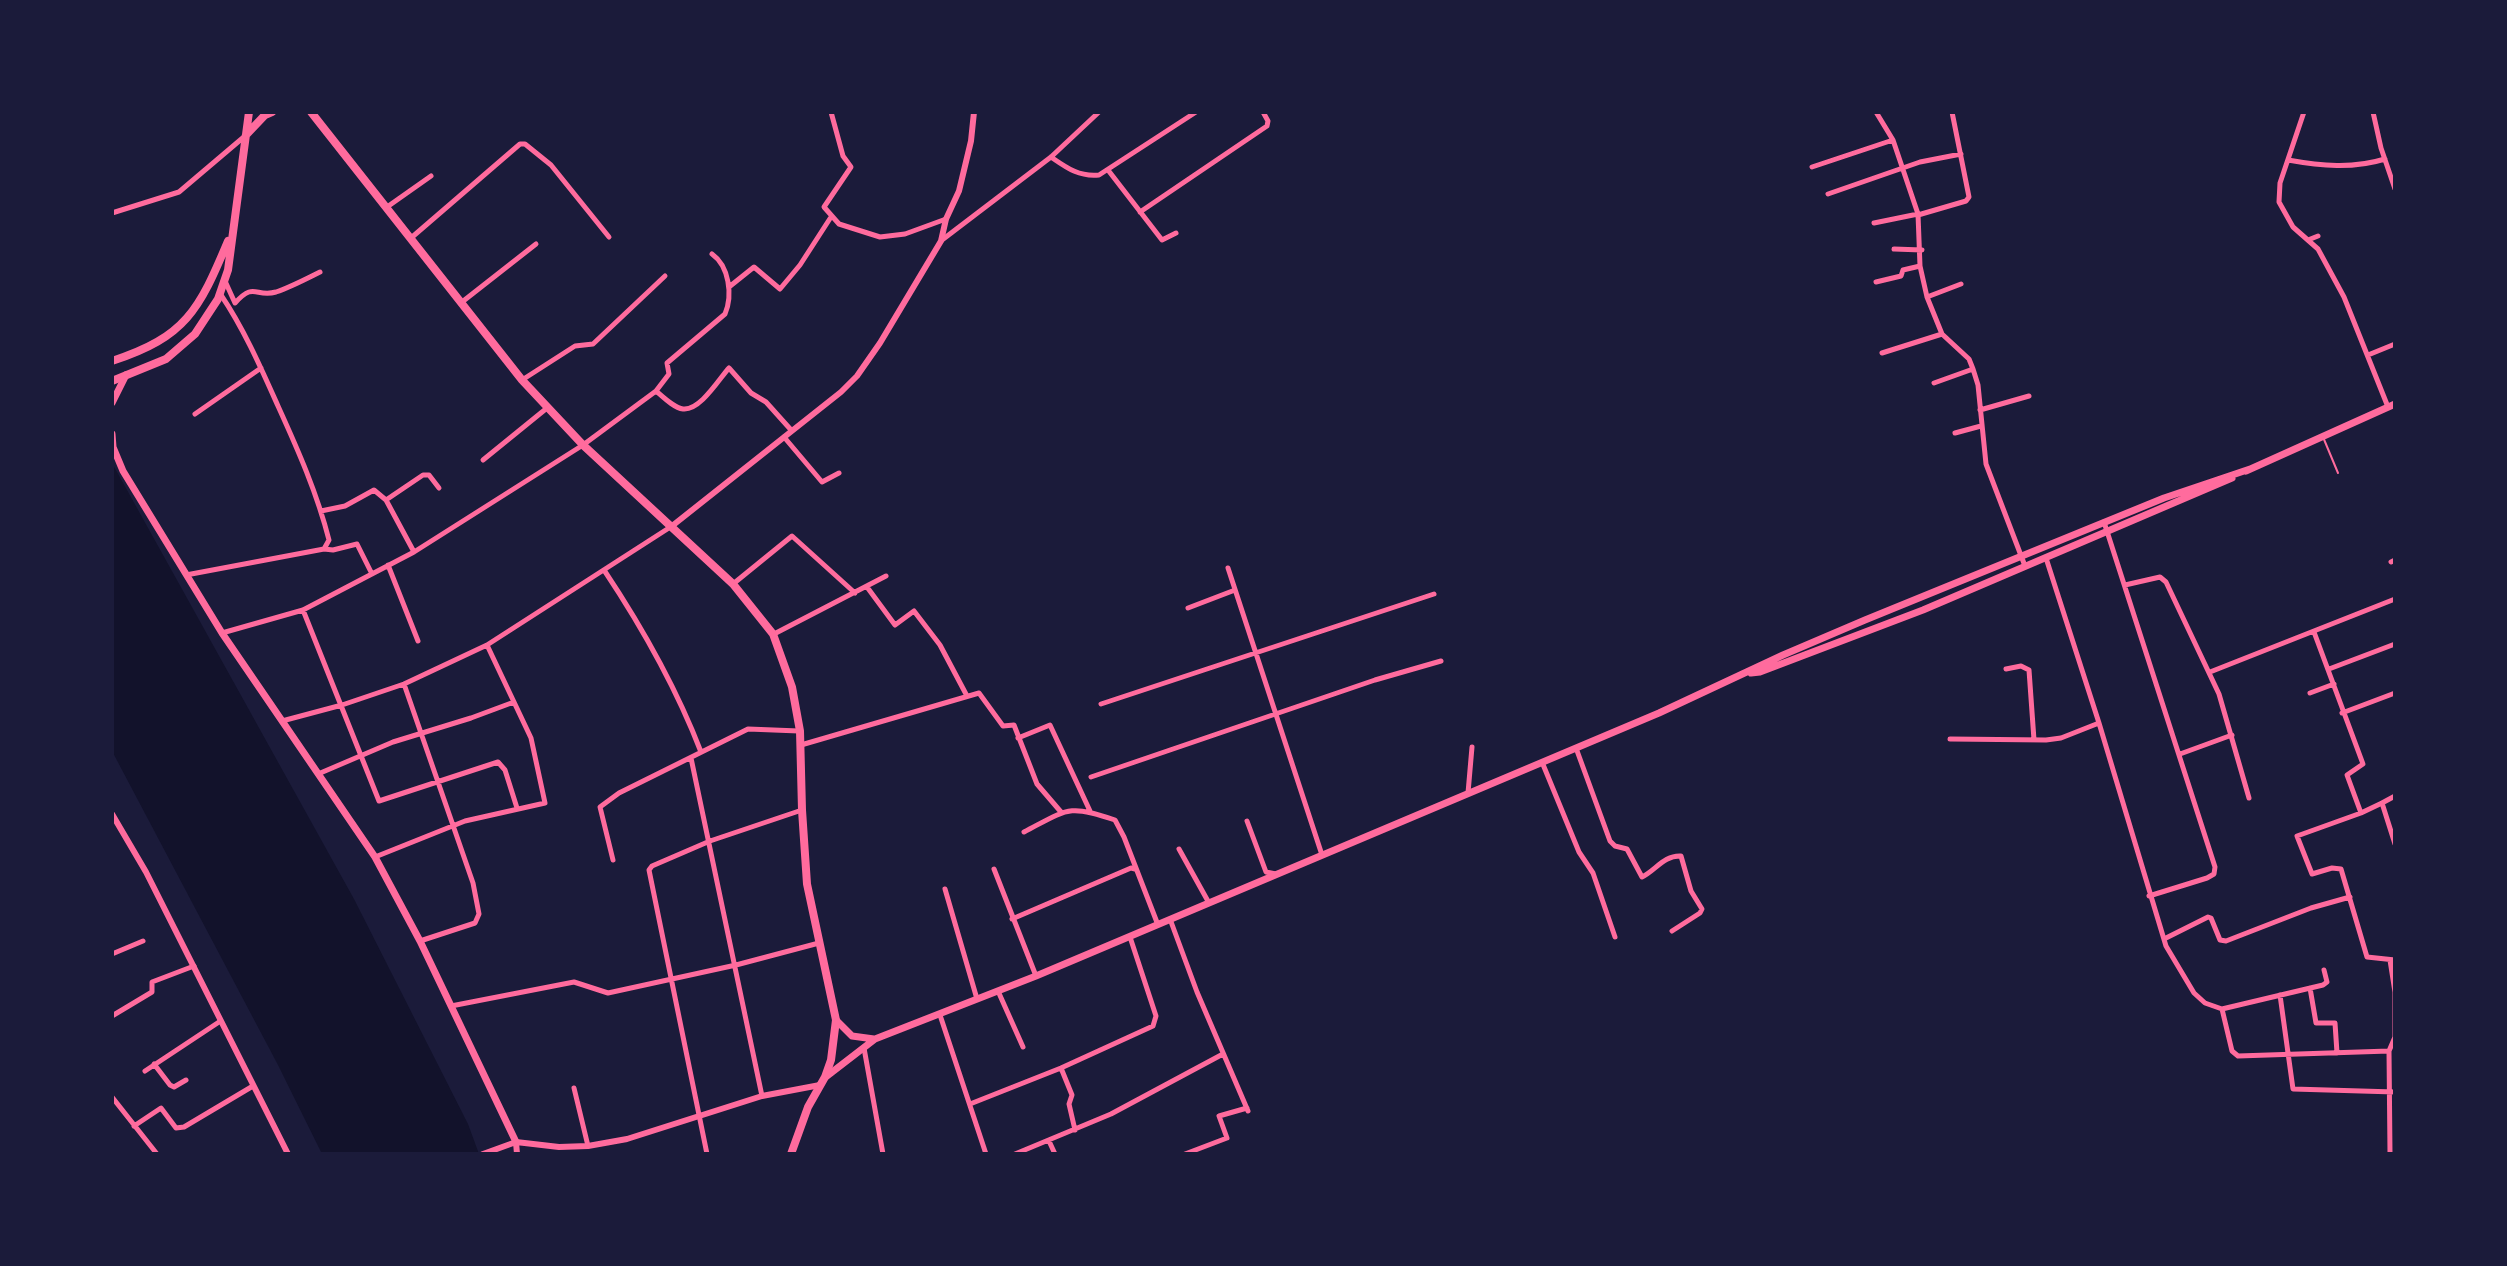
<!DOCTYPE html>
<html>
<head>
<meta charset="utf-8">
<style>
  body { margin:0 }
  #map { position:relative; width:2507px; height:1266px; overflow:hidden; background:#1b1b3a; font-family:Helvetica,sans-serif }
  canvas { display:block }
  .frame { position:absolute; inset:0; border:114px solid #1b1b3a; pointer-events:none }
</style>
</head>
<body>
<div id="map">
<canvas width="2507" height="1266"></canvas>
<div class="frame"></div>
</div>
<script>
const c = document.querySelector('canvas').getContext('2d');
c.lineJoin = 'round';
function fill(path, color) { c.fillStyle = color; c.fill(path, 'evenodd'); }
function stroke(path, color, width, dash) { c.strokeStyle = color; c.lineWidth = width; c.lineCap = dash ? 'butt' : 'round'; c.setLineDash(dash || []); c.stroke(path); }
fill(new Path2D(`
  M112,463L354,899L468,1124L479,1154H322L278,1065L112,751Z`), '#12122b');
stroke(new Path2D(`
  M2323,437L2338,473`), '#ff6b9d', 2);
stroke(new Path2D(`
  M831,112L843,156L851,167L824,207L839,224L880,237L905,234L946,219
  M1876,112L1893,140L1918,214L1920,266L1927,297L1942,334L1969,359L1973,369L1978,385L1986,464L2025,566
  M2304,112L2280,183L2279,202L2293,227L2318,249L2344,297L2388,407
  M2373,112L2381,148L2395,189
  M1051,157C1067,168 1079,177 1099,175L1196,112
  M2288,160C2321,166 2353,169 2385,159
  M1812,167L1893,140
  M1108,170L1162,240L1176,233
  M1828,194L1920,162L1961,154
  M387,207L431,176
  M1140,212L1267,126L1268,121L1263,112
  M112,213L179,192L245,136
  M1918,215L1966,201L1969,197L1952,112
  M1874,223L1918,214
  M411,238L520,144H525L551,165L609,237
  M942,240L1051,157L1099,112
  M2308,240L2318,236
  M1894,249L1922,250
  M225,281L235,303C255,281 255,298 276,292C291,287 306,279 320,272
  M1876,282L1901,276L1903,270L1920,266
  M729,287L754,267L780,289L800,265L831,217
  M1927,297L1961,284
  M462,302L536,244
  M1882,353L1942,334
  M2368,355L2395,344
  M522,380L575,346L593,344L665,276
  M1934,383L1973,369
  M656,391C663,397 674,408 683,409C700,411 719,379 729,368L751,393L766,402L792,431
  M1980,410L2029,396
  M195,414L261,368
  M1955,433L1981,426
  M784,437L822,482L839,473
  M483,460L547,408
  M386,500L423,475H429L439,488
  M321,511L345,506L374,490L386,500L414,552
  M2104,522L2215,867L2214,874L2207,878L2149,896
  M324,549L333,550L357,544L372,574
  M2046,558L2099,723L2166,946L2194,993L2205,1003L2222,1009L2232,1051L2238,1056L2389,1051
  M2391,562L2395,560
  M388,565L418,641
  M1228,568L1322,855
  M604,570C642,627 676,687 701,752
  M186,575L324,549L329,540C317,493 298,450 278,406C261,368 244,329 221,295
  M733,584L792,536L855,593
  M2125,585L2160,577L2166,582L2219,694L2249,798
  M867,587L895,625L914,611L940,645L967,696
  M1188,608L1235,590
  M303,610L379,801L498,762L505,770L517,808
  M2314,632L2363,764L2347,775L2361,813L2382,803L2395,844
  M222,633L303,610L414,552L583,445L656,391L669,374L667,363L725,314C733,295 729,266 712,254
  M774,634L886,576
  M2006,669L2021,666L2029,670L2034,740
  M2329,669L2395,644
  M2210,672L2395,599
  M404,684L473,883L479,914L475,923L420,941
  M2310,693L2334,684
  M1101,704L1434,594
  M2342,713L2395,693
  M282,721L342,705L404,684L487,645L672,526
  M1018,738L1050,725L1090,811
  M1950,739L2046,740L2061,738L2099,723
  M801,745L979,693L1003,726L1014,725L1037,784L1061,812
  M1576,748L1610,841L1615,846L1627,849L1642,877C1656,870 1664,855 1681,856L1691,891L1702,909L1700,913L1672,931
  M2180,754L2232,735
  M691,758L762,1096
  M1542,762L1579,852L1593,873L1615,937
  M318,774L393,742L471,718L514,702
  M1091,777L1375,680L1441,661
  M1468,793L1472,747
  M2382,803L2395,796
  M2361,813L2297,836L2312,874L2332,868L2341,869L2367,957L2395,960
  M1247,821L1266,872L1276,874
  M1024,832C1068,809 1068,804 1115,820L1124,837L1158,925
  M1179,849L1209,903
  M375,857L465,821L545,803L531,738L487,645
  M613,860L600,807L619,793L748,729L799,731
  M994,869L1036,976
  M945,889L977,999
  M1012,919L1131,868L1135,869
  M1170,919L1197,992L1248,1111
  M2164,939L2208,917L2211,918L2220,940L2226,941L2311,908L2350,897
  M112,954L143,941
  M2390,960L2395,992V1037
  M2310,988L2316,1023H2335L2337,1053
  M998,991L1023,1047
  M2280,995L2293,1089L2395,1092
  M451,1006L574,982L608,993L736,965L819,943
  M2222,1009L2323,985L2327,982L2324,970
  M940,1015L986,1154
  M112,1016L152,992V982L194,966
  M864,1048L883,1154
  M154,1064L170,1085L174,1087L186,1080
  M1061,1068L1072,1095L1069,1104L1075,1130
  M145,1071L219,1022
  M574,1088L588,1146
  M112,1097L157,1154
  M970,1104L1061,1068L1153,1026L1156,1016L1130,937
  M134,1126L161,1108L176,1128L184,1127L253,1086
  M1049,1141L1055,1154
  M707,1154L649,870L652,866L710,841L802,810
  M1015,1154L1111,1114L1223,1054
  M1185,1154L1227,1138L1219,1116L1247,1108
  M2390,1154L2389,1051L2395,1037`), '#ff6b9d', 5);
stroke(new Path2D(`
  M672,526L841,392L857,376L880,343L941,241L946,219L959,191L971,141L974,112
  M112,814L146,872L288,1154
  M516,1142L517,1154
  M483,1154L516,1142L559,1147L588,1146L627,1139L762,1096L820,1085`), '#ff6b9d', 6);
stroke(new Path2D(`
  M112,403L126,375
  M112,434L113,447L123,471L222,633L375,857L420,941L516,1142`), '#ff6b9d', 7);
stroke(new Path2D(`
  M2246,471L2395,404
  M1751,673L1760,672L1923,610L2232,478
  M836,1020L852,1036L874,1039
  M827,1076L875,1039L1036,976L1659,713L1783,655L1865,620L2164,498L2250,469`), '#ff6b9d', 7);
stroke(new Path2D(`
  M311,112L522,380L583,445L733,584L773,634L792,687L800,731L802,810L807,884L836,1020L831,1060L825,1077L808,1107L791,1154
  M246,135L265,115L272,112
  M112,361C186,337 199,310 228,241
  M112,381L166,359L195,334L218,299L228,270L249,112`), '#ff6b9d', 8);
</script>
</body>
</html>
